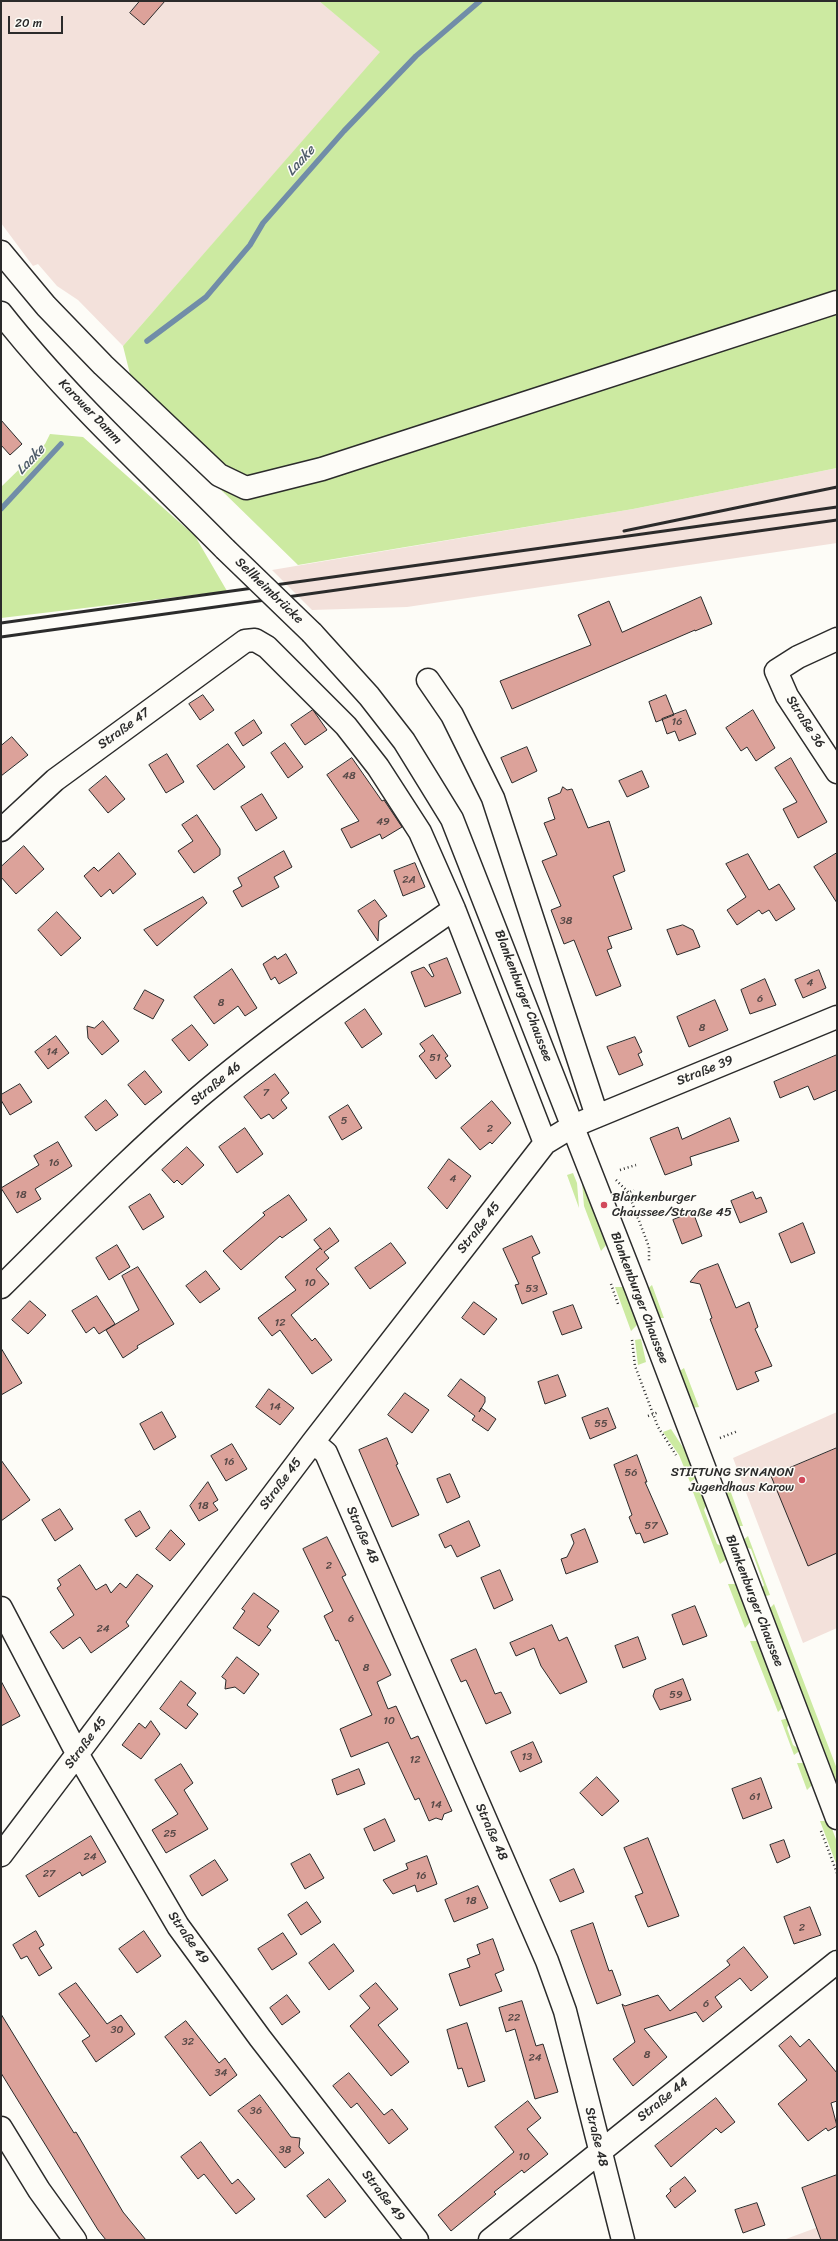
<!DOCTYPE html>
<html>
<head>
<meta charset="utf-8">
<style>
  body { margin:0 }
  #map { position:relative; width:838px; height:2241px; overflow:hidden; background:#fdfcf7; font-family:Sriracha,sans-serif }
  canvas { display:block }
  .frame { position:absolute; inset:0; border:2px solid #2b2b2b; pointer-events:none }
  .scale { position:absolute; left:8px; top:16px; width:55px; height:18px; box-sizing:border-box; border:2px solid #2b2b2b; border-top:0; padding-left:5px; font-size:12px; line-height:14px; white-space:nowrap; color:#2b2b2b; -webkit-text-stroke:3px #fdfcf7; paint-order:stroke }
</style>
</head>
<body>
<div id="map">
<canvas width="838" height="2241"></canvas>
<div class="frame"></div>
<div class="scale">20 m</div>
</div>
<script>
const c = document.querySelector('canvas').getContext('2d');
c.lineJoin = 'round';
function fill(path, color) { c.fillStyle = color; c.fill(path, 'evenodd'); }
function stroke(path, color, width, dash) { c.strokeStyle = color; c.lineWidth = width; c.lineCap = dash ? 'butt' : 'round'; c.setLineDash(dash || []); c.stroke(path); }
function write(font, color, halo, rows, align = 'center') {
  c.font = font + ' Sriracha,sans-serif'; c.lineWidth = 3; c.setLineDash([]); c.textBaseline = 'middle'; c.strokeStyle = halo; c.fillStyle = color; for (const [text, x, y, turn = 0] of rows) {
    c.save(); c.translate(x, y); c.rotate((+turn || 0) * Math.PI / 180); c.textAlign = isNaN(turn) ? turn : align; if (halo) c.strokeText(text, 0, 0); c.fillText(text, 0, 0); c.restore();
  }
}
fill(new Path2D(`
  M1,1H319L381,52L123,346L78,300L57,286L38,264L33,266L1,223Z
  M837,468V543L407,607L312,610L272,570L633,509Z
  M837,1412V1628L803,1643L733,1458Z
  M837,2220V2240H787L786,2239Z`), '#f3e1db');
fill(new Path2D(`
  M319,1H837V468L633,509L298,565L139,410L123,346L380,52Z
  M50,434L83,437L195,536L227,591L1,618V487L45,444Z
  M573,1173L577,1183L579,1208L567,1175Z
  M582,1182H585L608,1243L601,1251L584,1206Z
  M652,1285L664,1318H655L646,1290Z
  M615,1287H624L638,1324L631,1331Z
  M641,1339L646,1362L638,1365L635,1340Z
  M684,1368L699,1407L691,1408L677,1373Z
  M671,1429L686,1452L698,1477L690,1482L679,1455L663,1432Z
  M729,1487L743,1526H736L723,1493Z
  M693,1492H703L707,1503L704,1510L717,1544L724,1547L728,1558L720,1564Z
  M748,1536L770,1595L762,1597L760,1593L764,1585L751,1549L743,1546L742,1541Z
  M728,1584H738L752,1620L745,1628Z
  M774,1604L837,1769V1790L768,1610Z
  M750,1641H761L784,1706L778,1712Z
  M789,1718L790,1721L787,1728L793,1745L801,1750L794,1755L781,1720Z
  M797,1763H808L814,1783L807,1790Z
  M820,1821H829L837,1842V1866Z`), '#cceaa1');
stroke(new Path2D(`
  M147,341L206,297L250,245L263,223L344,131L416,56L480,1
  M1,509L61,444`), '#718da8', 5.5);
const building = new Path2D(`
  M140,1H165L144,25L130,13Z
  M1,420L22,444L10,455L1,445Z
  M701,597L712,624L695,631V630L512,709L500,681L591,645L578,615L609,601L622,632Z
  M203,695L214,710L200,720L189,704Z
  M666,695L674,715L656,722L649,702Z
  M313,710L327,730L305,745L291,725Z
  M686,710L696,734L679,741L675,731L667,734L662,719Z
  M753,710L775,748L756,761L747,747L741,751L726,728Z
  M254,720L262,733L243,746L235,733Z
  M12,737L28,755L1,776V746Z
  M285,743L303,767L288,778L271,753Z
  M228,744L245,767L214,790L197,766Z
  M527,747L537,771L512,783L501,758Z
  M167,754L184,782L166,793L149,765Z
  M352,758L382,801L384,800L402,827L382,839L380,834L351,848L341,829L359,821L327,775Z
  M791,758L827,822L798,838L783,809L797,802L775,768Z
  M642,771L649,787L627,797L619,781Z
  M106,776L125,799L108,813L89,790Z
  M563,787L567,790L572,789L588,828L609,821L625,871L613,876L632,929L608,937L612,948L607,950L621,986L596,996L574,940L564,944L551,910L561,906L542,861L557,855L544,823L555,819L548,798L560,793Z
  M262,794L277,818L256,831L241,807Z
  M197,815L220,849V855L194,873L178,851L193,841L182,825Z
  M24,846L44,869L16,894L1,877V867Z
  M284,851L292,867L274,877L279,887L242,907L233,891L242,886L238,878Z
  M119,853L136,874L113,894L110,889L101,897L84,876L94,867L98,871Z
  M837,853V903L814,867Z
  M748,854L769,890L779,884L795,909L776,921L769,910L762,914L759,910L737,925L727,910L746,897L726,864Z
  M415,863L425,887L403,896L394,871Z
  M203,897L207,903L157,946L144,930Z
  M375,900L387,916L379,921L378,941L358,911Z
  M57,912L81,938L61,956L38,930Z
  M683,925L693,930L700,947L677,955L667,930Z
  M286,954L297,973L279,984L275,977L271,980L263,964L275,956L277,959Z
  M447,958L461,993L425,1007L411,972L424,967L432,977L434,976L429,965Z
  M232,969L257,1008L245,1016L238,1006L214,1024L194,997Z
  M819,970L826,988L803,998L795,980Z
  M765,979L776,1005L750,1014L741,990Z
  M145,990L164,1000L153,1019L134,1009Z
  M715,1000L728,1030L689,1047L677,1017Z
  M365,1009L382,1034L362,1048L345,1023Z
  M103,1021L119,1041L102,1055L88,1038L87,1026L94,1028Z
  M192,1025L208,1045L189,1061L172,1040Z
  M433,1035L448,1056L445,1058L451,1066L436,1079L419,1056L425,1051L420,1044Z
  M56,1036L69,1053L48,1069L35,1052Z
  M635,1037L642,1052L638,1054L643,1065L619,1075L607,1047Z
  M837,1055V1090L814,1100L808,1086L780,1098L774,1082Z
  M145,1071L162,1092L145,1105L128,1085Z
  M275,1074L289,1093L281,1100L287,1108L273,1119L269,1114L261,1119L244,1097Z
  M20,1084L32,1102L10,1115L1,1100V1095Z
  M106,1100L118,1115L96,1131L85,1117Z
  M492,1101L511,1123L492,1144L490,1142L480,1150L461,1128Z
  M348,1105L362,1128L342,1140L329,1117Z
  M730,1118L739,1141L690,1157L692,1165L665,1175L650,1138L678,1127L682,1139Z
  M245,1128L263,1154L237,1173L219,1147Z
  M58,1142L72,1166L35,1189L41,1199L17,1213L1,1188L39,1165L34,1156Z
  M187,1147L204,1165L182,1185L177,1180L174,1183L162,1170Z
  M449,1159L471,1176L447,1209L428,1188Z
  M753,1192L756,1199L761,1197L767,1212L740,1223L731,1201Z
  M150,1194L164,1217L143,1230L129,1207Z
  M289,1195L307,1220L282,1238L280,1236L241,1270L223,1251L265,1215L263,1213Z
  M693,1212L702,1236L682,1244L673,1220Z
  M803,1223L815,1253L791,1263L779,1234Z
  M330,1228L339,1241L324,1252L329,1258L316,1269L329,1284L291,1315L312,1341L315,1338L332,1360L312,1374L280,1330L272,1336L258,1318L296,1290L285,1277L320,1248L322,1250L314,1240Z
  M532,1236L540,1253L532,1257L547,1294L522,1304L515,1285L519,1284L503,1249Z
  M391,1243L406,1263L370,1289L355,1268Z
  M117,1245L130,1267L109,1280L96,1258Z
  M718,1264L736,1308L749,1302L758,1327L755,1329L772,1366L755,1372L759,1381L737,1390L710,1319L712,1318L700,1284L690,1282L699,1271Z
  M138,1267L174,1324L137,1346L138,1348L123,1358L106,1330L139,1310L122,1276Z
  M206,1271L220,1289L200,1303L186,1286Z
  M97,1296L115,1324L99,1334L94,1327L86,1333L72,1311Z
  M30,1301L46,1315L28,1334L12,1320Z
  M474,1302L497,1319L484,1335L462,1318Z
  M573,1305L582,1328L562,1335L553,1312Z
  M1,1348L22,1383L1,1395Z
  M558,1375L566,1396L545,1404L538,1382Z
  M461,1379L485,1397V1402L479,1412L481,1408L496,1419L488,1431L472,1420L475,1416L448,1396Z
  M269,1389L294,1408L280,1425L256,1407Z
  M405,1393L429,1410L412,1433L388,1415Z
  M608,1408L616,1428L590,1439L582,1418Z
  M162,1412L176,1437L154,1450L140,1424Z
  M387,1438L398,1464L396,1465L419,1515L392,1527L359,1450Z
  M232,1444L247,1469L226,1481L211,1456Z
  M837,1448V1553L808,1566L771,1476Z
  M637,1455L647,1482H645L668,1534L644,1543L640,1533L636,1534L629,1517L632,1515L614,1465Z
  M1,1460L30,1500L1,1521Z
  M450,1474L460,1497L447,1503L437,1479Z
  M208,1482L218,1500L213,1503L218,1510L199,1521L190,1506Z
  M60,1509L73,1529L55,1541L42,1520Z
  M140,1511L150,1528L136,1537L125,1520Z
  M469,1521L480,1546L457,1557L451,1545L445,1548L439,1535Z
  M585,1529L598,1562L566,1574L561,1559L567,1557L574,1543L571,1535Z
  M171,1530L185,1544L170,1561L156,1549Z
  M327,1537L346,1575L342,1577L391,1675L377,1682L388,1709L396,1706L411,1739L418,1736L452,1811L444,1814L442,1820L436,1818L429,1821L419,1798L415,1800L388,1742L351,1757L340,1729L372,1715L338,1640L336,1641L324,1616L333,1611L303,1549Z
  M80,1565L96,1590L106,1584L111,1593L120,1583L126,1588L137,1574L153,1586L126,1622L129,1626L91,1653L80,1637L63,1649L50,1632L74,1615L57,1588L61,1585L58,1580Z
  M500,1570L513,1600L494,1609L481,1578Z
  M254,1593L279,1611L267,1627L271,1630L259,1646L233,1628L245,1611L242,1609Z
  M695,1606L707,1636L683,1645L672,1615Z
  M552,1625L559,1641L567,1637L587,1682L560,1694L541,1666L534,1648L516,1656L510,1643Z
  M638,1637L646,1659L623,1668L615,1646Z
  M476,1649L495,1694L501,1692L511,1713L486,1724L466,1680L461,1682L451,1660Z
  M237,1657L259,1674L244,1694L235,1687L225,1689L226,1680L222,1677Z
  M683,1679L691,1700L660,1710L653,1696L655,1690Z
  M1,1681L20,1716L1,1726Z
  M181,1681L196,1693L187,1705L198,1714L186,1729L160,1709Z
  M151,1721L160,1734L141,1759L122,1745L139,1723L145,1728Z
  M533,1742L542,1762L520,1772L511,1752Z
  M181,1764L193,1783L184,1790L208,1829L166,1853L152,1830L178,1814L155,1780Z
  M359,1769L365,1784L337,1795L332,1780Z
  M597,1777L619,1801L602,1816L580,1793Z
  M761,1778L772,1808L743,1819L732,1789Z
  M385,1819L395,1841L374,1851L364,1829Z
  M91,1836L106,1862L82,1876L80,1872L39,1897L26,1876Z
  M648,1838L679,1916L648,1927L635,1896L643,1893L624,1848Z
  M784,1840L790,1857L777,1863L770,1845Z
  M310,1854L324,1878L305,1889L291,1864Z
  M427,1856L437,1884L417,1892L415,1885L393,1894L383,1880L408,1869L406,1864Z
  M215,1860L228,1880L202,1896L190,1876Z
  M574,1869L584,1892L560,1902L550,1880Z
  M478,1886L488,1908L454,1922L445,1900Z
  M307,1902L321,1922L301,1935L288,1915Z
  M810,1907L821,1935L794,1944L784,1917Z
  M593,1923L609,1971L612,1970L621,1995L597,2004L571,1931Z
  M36,1931L44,1945L39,1948L52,1968L39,1976L27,1956L21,1959L13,1945Z
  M144,1931L161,1956L137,1973L119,1949Z
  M283,1933L297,1954L272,1970L258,1949Z
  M493,1939L504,1970L495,1974L502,1991L460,2006L449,1974L470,1967L467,1959L480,1954L477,1945Z
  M334,1944L354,1971L329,1990L309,1963Z
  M744,1947L768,1977L751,1991L740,1978L715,1997L722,2007L703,2022L696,2012L644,2029L667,2057L633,2086L613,2059L635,2042L622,2004L625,2006L658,1995L670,2011L730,1965L727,1961Z
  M76,1983L107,2024L121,2015L135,2034L96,2062L82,2041L90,2036L59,1994Z
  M376,1983L398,2009L378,2025L409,2062L391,2076L350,2026L370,2008L360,1996Z
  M287,1995L300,2012L282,2025L270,2008Z
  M522,2001L536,2046L543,2044L558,2092L535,2099L515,2029L506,2032L499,2008Z
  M1,2014L74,2133L76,2132L123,2212L146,2240H106L98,2230L1,2073Z
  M186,2021L219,2063L225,2058L237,2075L210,2096L165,2037Z
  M467,2023L485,2081L468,2087L462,2068L458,2069L447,2030Z
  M791,2036L800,2047L809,2039L837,2073V2101L831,2103L837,2126L828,2131L826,2128L808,2141L778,2104L807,2080L779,2046Z
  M349,2073L384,2115L392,2109L408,2129L389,2144L357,2103L351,2108L333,2086Z
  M260,2095L291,2137L300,2138L299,2147L304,2153L285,2168L238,2111Z
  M716,2098L735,2122L721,2133L716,2128L671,2167L655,2146Z
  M528,2101L541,2118L527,2129L548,2154L524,2173L522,2170L494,2192L496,2194L451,2231L438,2215L514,2152L495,2127Z
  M201,2142L232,2184L238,2179L255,2199L236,2214L204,2174L198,2179L181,2157Z
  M837,2175V2240H821L802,2188Z
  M685,2177L696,2191L675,2208L666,2196L671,2191L670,2189Z
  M329,2179L346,2201L325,2218L307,2196Z
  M757,2203L765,2225L743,2233L735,2210Z`);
fill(building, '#dca29a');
stroke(building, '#2b2b2b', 1);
const minor = new Path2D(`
  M1,252L46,306L103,365L219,475L246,488L322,469L837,302
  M837,639L798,657L776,671L787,696L837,772
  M428,680L452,715L493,798L597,1116
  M1,830L55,780L245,641L255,640L267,647L346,726L378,767L420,832L454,909L545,1143
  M1,1287C66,1223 129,1157 198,1098C279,1029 367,970 454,909
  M313,1442L326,1453L547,1961L565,2011L623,2240
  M1,1608L78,1755L178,1926L260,2038L417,2240
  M1,1855L313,1442L545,1143L573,1126L837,1017
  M1,2128L39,2190L75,2240
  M490,2240L837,1962`);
const major = new Path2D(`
  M1,313C68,398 149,472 225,549
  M312,633L369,696L404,741L452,819L636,1288L837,1818`);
stroke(minor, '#2b2b2b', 25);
stroke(major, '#2b2b2b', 25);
stroke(new Path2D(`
  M620,1170L636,1165
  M616,1180L628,1192L649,1247V1262
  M623,1195L634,1190
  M611,1284L618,1304
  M632,1340L635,1366L658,1427L676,1455
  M648,1416L659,1412
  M720,1438L738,1431
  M821,1831L837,1873`), '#2b2b2b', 2.5, [1, 3]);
stroke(minor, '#fdfcf7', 22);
stroke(major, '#fdfcf7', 22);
stroke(new Path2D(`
  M624,531L837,487
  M1,623L837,507
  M1,637L837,520`), '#2b2b2b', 3);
const majorBridge = new Path2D(`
  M225,549L312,633`);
stroke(majorBridge, '#2b2b2b', 25, []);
stroke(majorBridge, '#fdfcf7', 22);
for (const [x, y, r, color] of [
  [604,1205,4,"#d1495b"],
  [802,1480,4,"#d1495b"]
]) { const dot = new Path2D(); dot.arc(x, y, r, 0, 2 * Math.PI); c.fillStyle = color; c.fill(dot); stroke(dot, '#fdfcf7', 1.5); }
write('11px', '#574947', null, [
  ["16",677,722],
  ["48",349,776],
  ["49",383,822],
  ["2A",409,880],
  ["38",566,921],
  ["4",810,983],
  ["6",760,999],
  ["8",221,1003],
  ["8",702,1028],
  ["14",52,1052],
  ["51",435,1058],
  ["7",266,1093],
  ["5",344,1121],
  ["2",490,1129],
  ["16",54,1163],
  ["4",453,1179],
  ["18",21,1195],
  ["10",310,1283],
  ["53",532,1289],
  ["12",280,1323],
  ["14",275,1407],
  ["55",601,1424],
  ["16",229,1462],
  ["56",631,1473],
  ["18",203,1506],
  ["57",651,1526],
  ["2",329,1566],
  ["6",351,1619],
  ["24",103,1629],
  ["8",366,1668],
  ["59",676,1695],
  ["10",389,1721],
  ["13",527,1757],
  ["12",415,1760],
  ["61",755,1797],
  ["14",436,1805],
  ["25",170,1834],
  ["24",90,1857],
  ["27",49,1874],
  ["16",421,1876],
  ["18",471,1901],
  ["2",802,1928],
  ["6",706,2004],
  ["22",514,2018],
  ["30",117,2030],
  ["32",188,2042],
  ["8",647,2055],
  ["24",535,2058],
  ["34",221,2073],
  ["36",256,2111],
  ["38",285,2150],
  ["10",524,2157]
]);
write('13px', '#2b2b2b', '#fdfcf7', [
  ["Karower Damm",90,412,46],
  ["Sellheimbrücke",269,591,44],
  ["Straße 36",805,722,57],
  ["Straße 47",124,729,-36],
  ["Blankenburger Chaussee",523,996,69],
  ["Straße 39",705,1071,-22],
  ["Straße 46",216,1084,-39],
  ["Straße 45",479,1228,-52],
  ["Blankenburger Chaussee",639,1298,69],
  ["Straße 45",281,1484,-53],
  ["Straße 48",362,1535,66],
  ["Blankenburger Chaussee",754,1601,69],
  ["Straße 45",86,1743,-53],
  ["Straße 48",491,1832,66],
  ["Straße 49",188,1938,55],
  ["Straße 44",663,2100,-39],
  ["Straße 48",596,2137,76],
  ["Straße 49",383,2196,52]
]);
write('13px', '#2b2b2b', '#fdfcf7', [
  ["Blankenburger",612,1198],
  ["Chaussee/Straße 45",612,1213],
  ["STIFTUNG SYNANON",794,1473,"right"],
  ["Jugendhaus Karow",794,1488,"right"]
], 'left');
write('italic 14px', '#4e5c69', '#fdfcf7', [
  ["Laake",301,161,-48],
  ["Laake",31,460,-47]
]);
</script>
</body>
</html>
